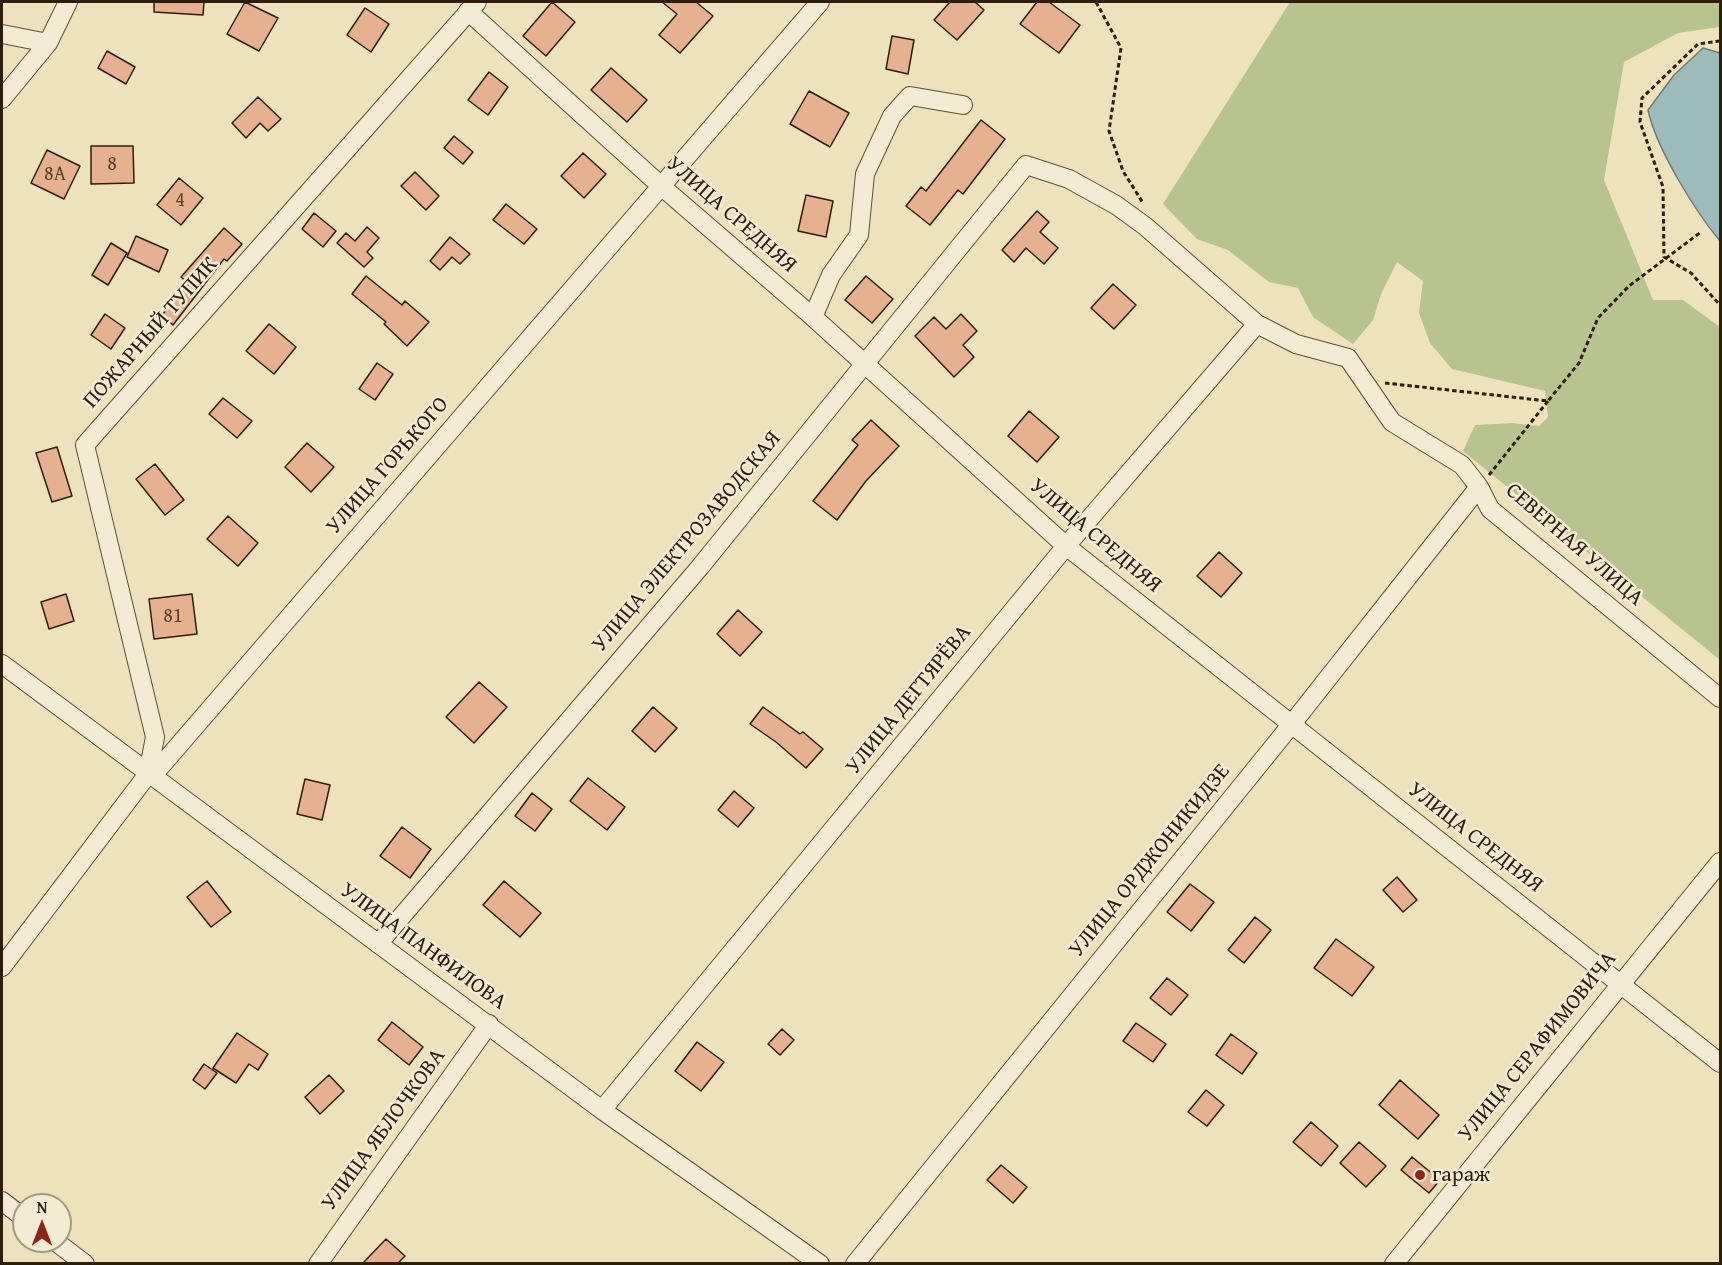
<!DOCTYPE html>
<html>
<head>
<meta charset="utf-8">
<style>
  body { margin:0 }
  #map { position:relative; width:1722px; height:1265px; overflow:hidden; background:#ede2bb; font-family:"Gentium Book Plus",serif }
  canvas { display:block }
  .frame { position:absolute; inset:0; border:3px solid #2f1d0b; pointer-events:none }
  .north { position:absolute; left:12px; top:1193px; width:60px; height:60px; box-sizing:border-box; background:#f3ecd3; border:2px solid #a59983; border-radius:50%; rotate:0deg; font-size:16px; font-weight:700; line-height:24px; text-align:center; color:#2f1d0b }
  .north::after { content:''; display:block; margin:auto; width:21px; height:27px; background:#8f2418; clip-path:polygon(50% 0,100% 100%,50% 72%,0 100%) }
</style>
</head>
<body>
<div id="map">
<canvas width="1722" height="1265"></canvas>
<div class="frame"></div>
<div class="north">N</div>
</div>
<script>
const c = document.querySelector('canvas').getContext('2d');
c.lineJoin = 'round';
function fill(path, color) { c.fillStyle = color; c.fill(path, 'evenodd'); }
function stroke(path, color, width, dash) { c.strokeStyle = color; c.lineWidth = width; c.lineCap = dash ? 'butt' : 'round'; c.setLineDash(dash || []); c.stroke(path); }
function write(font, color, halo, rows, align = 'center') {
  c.font = font + ' "Gentium Book Plus",serif'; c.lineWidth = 5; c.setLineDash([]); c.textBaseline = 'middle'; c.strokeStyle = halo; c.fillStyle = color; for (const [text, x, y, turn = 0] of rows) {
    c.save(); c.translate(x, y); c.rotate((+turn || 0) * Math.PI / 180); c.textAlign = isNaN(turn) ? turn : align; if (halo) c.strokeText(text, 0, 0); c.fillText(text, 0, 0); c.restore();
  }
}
fill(new Path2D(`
  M1290,2H1720V27L1678,33L1624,62L1604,180L1653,300H1683L1720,327V660L1463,451L1475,425L1513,423L1539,426L1548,417L1545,391L1452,369L1430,343L1419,313L1423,281L1397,262L1381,294L1373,320L1353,344L1313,317L1298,288L1269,282L1228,250L1197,239L1163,204Z`), '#b9c390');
const water = new Path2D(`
  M1703,48L1720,53V241C1695,211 1656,148 1648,110L1674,75Z`);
fill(water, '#9dbbba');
stroke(water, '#717c74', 1.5);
const building = new Path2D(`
  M154,2H204L203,15L154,12Z
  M245,2L278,18L259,51L227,34Z
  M552,2L575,22L546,56L523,36Z
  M662,2H696L713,16L680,53L659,35L677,14Z
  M950,2H975L984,10L957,40L934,20Z
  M1037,2H1049L1080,25L1059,53L1020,24Z
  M365,8L389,24L371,52L347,35Z
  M892,36L914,40L908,74L886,69Z
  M107,51L135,67L126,84L98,68Z
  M611,68L647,100L627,122L591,90Z
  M489,72L508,87L488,115L468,100Z
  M809,91L849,113L830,147L790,124Z
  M258,97L281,119L268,131L260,123L246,138L232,123Z
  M981,120L1005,139L963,194L958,190L930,225L906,206L921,187L926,191Z
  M454,136L473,152L463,164L444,148Z
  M91,146H133L134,183L91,184Z
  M47,150L80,166L64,199L31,183Z
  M583,153L606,174L584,198L561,176Z
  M415,172L439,196L426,210L401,186Z
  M179,178L203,198L181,225L157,205Z
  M806,195L833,201L826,237L798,231Z
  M506,204L537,229L524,244L493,220Z
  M1037,211L1049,222L1040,232L1058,248L1044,264L1026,248L1014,262L1002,250Z
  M314,213L336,231L323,247L302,229Z
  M367,227L379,238L367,252L373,258L364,267L337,243L346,233L355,241Z
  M224,228L242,244L227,261L224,259L173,325L162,315L189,284L181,277Z
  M136,236L168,250L159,272L127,257Z
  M450,237L470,254L460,264L452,257L440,270L430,261Z
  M111,243L127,253L108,285L92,275Z
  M366,276L402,305L405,301L429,322L407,346L384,324L386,322L352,294Z
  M866,276L893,299L872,323L845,300Z
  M1113,284L1136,305L1114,329L1091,308Z
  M105,314L125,328L111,349L91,335Z
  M961,314L977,331L963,345L974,357L954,377L915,336L934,317L946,329Z
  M269,324L296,347L274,374L246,351Z
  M377,363L393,374L375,400L359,389Z
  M223,398L252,421L237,438L209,414Z
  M1029,411L1059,437L1037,462L1008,436Z
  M871,420L899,446L866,481L837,520L813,501L858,445L852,440Z
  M307,443L334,467L311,492L285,467Z
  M57,447L72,496L52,502L36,453Z
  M155,464L184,500L165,515L136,479Z
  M228,516L258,543L238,566L207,539Z
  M1219,552L1242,573L1221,597L1197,576Z
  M66,594L74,621L49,629L41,602Z
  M192,594L197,634L154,639L149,599Z
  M738,610L762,632L740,656L717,634Z
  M479,682L507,707L474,743L446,717Z
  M653,707L677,728L655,752L632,731Z
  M763,707L800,734L803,732L823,749L806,768L776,742L750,724Z
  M588,778L625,807L607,830L570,801Z
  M305,779L330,785L322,820L297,814Z
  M734,791L754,808L738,827L718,810Z
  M532,793L552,809L535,831L515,816Z
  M402,827L431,849L410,878L380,856Z
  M1397,877L1417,900L1403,912L1383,890Z
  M207,881L231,912L211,927L187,897Z
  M504,881L541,913L520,937L483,905Z
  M1190,884L1214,902L1191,931L1167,912Z
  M1255,917L1271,930L1244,963L1228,950Z
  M1336,939L1374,967L1352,996L1314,968Z
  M1167,978L1188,995L1171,1015L1150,998Z
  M392,1022L423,1047L409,1065L378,1040Z
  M1136,1023L1166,1044L1153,1062L1123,1041Z
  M782,1029L794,1040L780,1055L768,1044Z
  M237,1033L268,1054L258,1070L249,1064L236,1083L213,1068Z
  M1231,1034L1257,1053L1242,1074L1216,1055Z
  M697,1042L724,1062L701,1091L675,1071Z
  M204,1064L217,1073L205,1089L193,1080Z
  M329,1075L344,1091L320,1114L305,1097Z
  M1400,1080L1439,1115L1418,1139L1379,1105Z
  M1206,1090L1224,1105L1207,1126L1188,1112Z
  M1311,1122L1338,1146L1321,1166L1293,1142Z
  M1359,1142L1386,1166L1366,1187L1340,1163Z
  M1412,1157L1440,1180L1429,1193L1401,1170Z
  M1001,1165L1027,1187L1013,1203L987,1180Z
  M386,1239L405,1256L398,1263H363Z`);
fill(building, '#e5b190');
stroke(building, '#2f1d0b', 1.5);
const street = new Path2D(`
  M468,11L661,186L813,317L1066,546L1720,1063
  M2,34L48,43
  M2,99L48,43L68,2
  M813,317L831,275L859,235L865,174L892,116L910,96L963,105
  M2,664L602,1110L820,1264
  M148,774L155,737L85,445L477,2
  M378,944L700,567L1026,165L1069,179L1116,205L1145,226L1257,324L1296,344L1348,358L1392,422L1462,465L1479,487L1490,509L1720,698
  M2,967L148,774L160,767L820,2
  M602,1110L1066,546L1257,324
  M2,1201L24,1218
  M55,1241L85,1264
  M318,1264L489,1024
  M855,1264L1291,725L1479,487
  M1394,1264L1720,862`);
stroke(street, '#5e4e37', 20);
stroke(new Path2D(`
  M1096,2L1121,48L1109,131L1123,171L1143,203
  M1720,41L1698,44L1642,98L1640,122L1663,187L1664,257L1691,273L1720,305
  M1385,383L1548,401L1579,363L1598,318L1629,286L1701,232
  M1489,475L1548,401`), '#2f1d0b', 3, [4.5, 3]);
stroke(street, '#f3ecd3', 18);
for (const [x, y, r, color] of [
  [1420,1175,6,"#8f2418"]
]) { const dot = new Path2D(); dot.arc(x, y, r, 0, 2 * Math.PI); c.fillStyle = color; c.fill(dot); stroke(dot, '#f3ecd3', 2); }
write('20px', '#5c422c', null, [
  ["8",112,165],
  ["8А",55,175],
  ["4",180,201],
  ["81",173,617]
]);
write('22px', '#2f1d0b', '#f3ecd3', [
  ["УЛИЦА СРЕДНЯЯ",731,215,41],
  ["ПОЖАРНЫЙ ТУПИК",151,333,-49],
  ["УЛИЦА ГОРЬКОГО",388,466,-49],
  ["УЛИЦА СРЕДНЯЯ",1095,536,40],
  ["УЛИЦА ЭЛЕКТРОЗАВОДСКАЯ",687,542,-50],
  ["СЕВЕРНАЯ УЛИЦА",1574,545,41],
  ["УЛИЦА ДЕГТЯРЁВА",909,700,-51],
  ["УЛИЦА СРЕДНЯЯ",1475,838,38],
  ["УЛИЦА ОРДЖОНИКИДЗЕ",1150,861,-51],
  ["УЛИЦА ПАНФИЛОВА",423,947,36],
  ["УЛИЦА СЕРАФИМОВИЧА",1538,1047,-51],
  ["УЛИЦА ЯБЛОЧКОВА",384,1130,-54]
]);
write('22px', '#2f1d0b', '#f3ecd3', [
  ["гараж",1432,1175]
], 'left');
</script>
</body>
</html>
